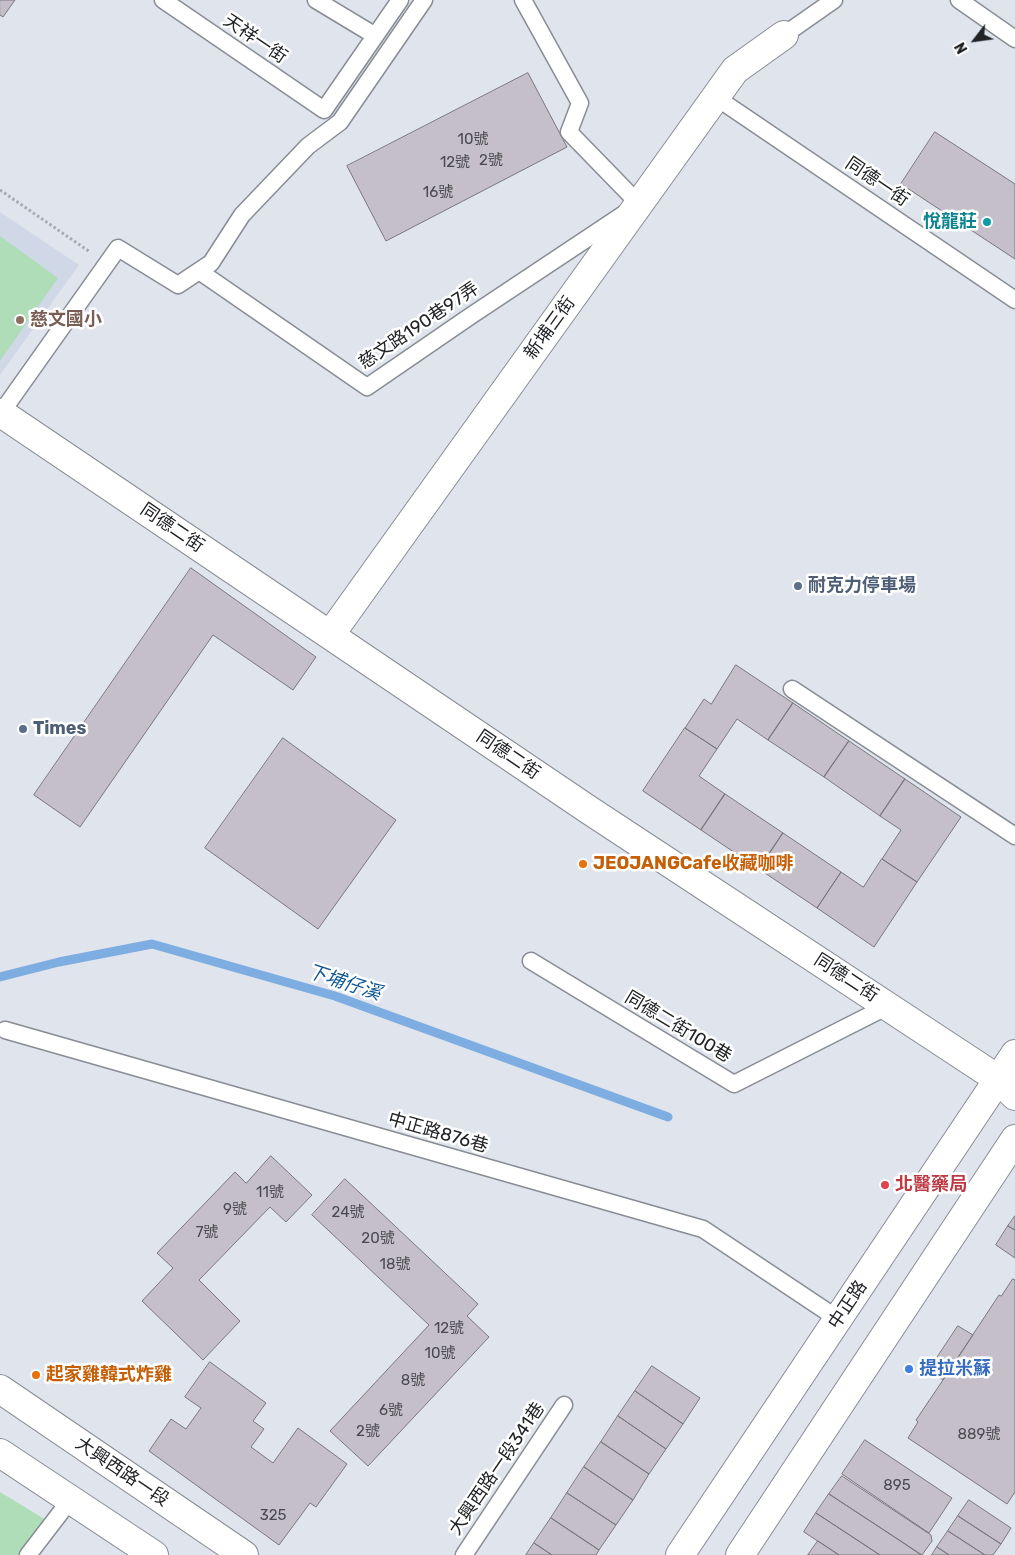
<!DOCTYPE html>
<html>
<head>
<meta charset="utf-8">
<style>
  body { margin:0 }
  #map { position:relative; width:1015px; height:1555px; overflow:hidden; background:#e0e4ed; font-family:Rubik,sans-serif }
  canvas { display:block }
  .north { position:absolute; left:950px; top:15px; width:50px; height:50px; -webkit-text-stroke:4px #fff; paint-order:stroke; rotate:240deg; font-size:14px; font-weight:700; line-height:20px; text-align:center; color:#212326 }
  .north::after { content:''; display:block; margin:auto; width:18px; height:22px; background:#212326; clip-path:polygon(50% 0,100% 100%,50% 72%,0 100%) }
</style>
</head>
<body>
<div id="map">
<canvas width="1015" height="1555"></canvas>
<div class="north">N</div>
</div>
<script>
const c = document.querySelector('canvas').getContext('2d');
c.lineJoin = 'round';
function fill(path, color) { c.fillStyle = color; c.fill(path, 'evenodd'); }
function stroke(path, color, width, dash) { c.strokeStyle = color; c.lineWidth = width; c.lineCap = dash ? 'butt' : 'round'; c.setLineDash(dash || []); c.stroke(path); }
function write(font, color, halo, rows, align = 'center') {
  c.font = font + ' Rubik,"Noto Sans TC",sans-serif'; c.lineWidth = 5; c.setLineDash([]); c.textBaseline = 'middle'; c.strokeStyle = halo; c.fillStyle = color; for (const [text, x, y, turn = 0] of rows) {
    c.save(); c.translate(x, y); c.rotate((+turn || 0) * Math.PI / 180); c.textAlign = isNaN(turn) ? turn : align; if (halo) c.strokeText(text, 0, 0); c.fillText(text, 0, 0); c.restore();
  }
}
fill(new Path2D(`
  M0,212L79,265L0,375Z`), '#d0d8e7');
fill(new Path2D(`
  M0,236L58,278L0,361Z
  M0,1492L46,1520L19,1555H0Z`), '#afddb8');
stroke(new Path2D(`
  M0,977L59,962L152,944L335,996L668,1117`), '#7dade1', 9);
const building = new Path2D(`
  M0,0H15L3,17L0,15Z
  M528,73L567,147L386,241L347,166Z
  M935,132L1015,184V259L901,184Z
  M191,568L316,657L293,690L213,635L80,827L34,795Z
  M736,665L793,703L768,740L737,719L717,749L685,728L704,699L711,704Z
  M793,703L849,741L824,777L768,740Z
  M685,728L717,749L699,776L725,794L701,830L643,791Z
  M283,738L396,820L318,929L205,848Z
  M849,741L905,779L880,816L824,777Z
  M905,779L961,817L917,882L882,859L901,830L880,816Z
  M725,794L783,833L759,869L701,830Z
  M783,833L841,872L817,908L759,869Z
  M882,859L917,882L874,947L817,908L841,872L863,887Z
  M271,1156L312,1195L286,1222L270,1207L199,1280L240,1321L203,1360L142,1301L173,1268L157,1253L235,1172L246,1183Z
  M345,1179L478,1304L467,1316L489,1337L368,1466L330,1431L429,1325L312,1215Z
  M1015,1216V1230L1008,1226Z
  M1008,1226L1015,1230V1258L996,1245Z
  M1013,1279L1015,1280V1492L1007,1504L908,1438L918,1422L916,1420L943,1380L999,1295L1001,1296Z
  M958,1326L973,1335L943,1380L929,1370Z
  M210,1362L266,1403L253,1421L264,1429L251,1447L273,1463L298,1428L347,1464L316,1507L310,1503L279,1545L149,1451L171,1419L186,1429L201,1408L185,1397Z
  M652,1366L700,1398L683,1424L635,1391Z
  M635,1391L683,1424L666,1449L618,1416Z
  M618,1416L666,1449L649,1474L601,1442Z
  M865,1440L952,1498L929,1533L842,1474Z
  M601,1442L649,1474L633,1500L584,1467Z
  M584,1467L633,1500L616,1525L567,1493Z
  M842,1476L931,1535L932,1541L922,1555L829,1494Z
  M567,1493L616,1525L599,1550L551,1518Z
  M829,1494L899,1540L921,1555H880L816,1513Z
  M969,1500L1011,1528L1001,1544L958,1516Z
  M816,1513L880,1555H839L804,1532Z
  M958,1516L1001,1544L993,1555H985L948,1531Z
  M551,1518L599,1550L596,1555H552L534,1543Z
  M948,1531L985,1555H949L937,1547Z
  M818,1541L839,1555H808Z
  M534,1543L552,1555H526Z
  M937,1547L949,1555H932Z`);
fill(building, '#c4bfc8');
stroke(building, '#7a767e', 1);
const lane = new Path2D(`
  M163,0L324,110L400,0
  M316,0L374,35
  M959,0L1015,39
  M784,35L834,0
  M717,98L1015,300
  M199,271L367,387L472,315L639,204L569,132L580,103L523,0
  M1,413L118,248L178,285L211,263L242,215L308,146L340,122L424,0
  M792,689L1015,836
  M531,961L734,1084L888,1006
  M5,1030L703,1229L838,1319
  M28,1555L71,1499
  M464,1555L564,1405`);
const street = new Path2D(`
  M0,415L1,413L589,810L998,1079L1015,1096
  M330,635L735,70L784,35`);
const secondary = new Path2D(`
  M0,1389L244,1555
  M0,1453L154,1555
  M680,1555L1015,1054
  M740,1555L1015,1139`);
stroke(lane, '#888c94', 19);
stroke(street, '#888c94', 30);
stroke(secondary, '#888c94', 30);
stroke(new Path2D(`
  M0,190L90,252`), '#a6aab1', 3, [2.5, 2.5]);
stroke(lane, '#fff', 16);
stroke(street, '#fff', 28);
stroke(secondary, '#fff', 28);
for (const [x, y, r, color] of [
  [987,222,5,"#0f9aa8"],
  [20,320,5,"#8d6e63"],
  [798,586,5,"#5c6f8a"],
  [23,729,5,"#5c6f8a"],
  [583,864,5,"#e8710a"],
  [885,1185,5,"#e0444e"],
  [909,1369,5,"#3f7fe0"],
  [36,1375,5,"#e8710a"]
]) { const dot = new Path2D(); dot.arc(x, y, r, 0, 2 * Math.PI); c.fillStyle = color; c.fill(dot); stroke(dot, '#fff', 2); }
write('15px', '#4a4a4e', null, [
  ["10號",473,140],
  ["2號",491,161],
  ["12號",455,163],
  ["16號",438,193],
  ["11號",270,1193],
  ["9號",235,1210],
  ["24號",348,1213],
  ["7號",207,1233],
  ["20號",378,1239],
  ["18號",395,1265],
  ["12號",449,1329],
  ["10號",440,1354],
  ["8號",413,1381],
  ["6號",391,1411],
  ["2號",368,1432],
  ["889號",979,1435],
  ["895",897,1486],
  ["325",273,1516]
]);
write('18px', '#212326', '#fff', [
  ["天祥一街",255,39,34],
  ["同德一街",877,182,34],
  ["慈文路190巷97弄",419,326,-34],
  ["新埔三街",550,328,-54],
  ["同德二街",172,528,34],
  ["同德二街",508,755,34],
  ["同德二街",846,978,33],
  ["同德二街100巷",678,1027,31],
  ["中正路876巷",438,1133,16],
  ["中正路",848,1305,-56],
  ["大興西路一段341巷",497,1469,-56],
  ["大興西路一段",122,1472,34]
]);
write('bold 18px', '#0d838f', '#fff', [
  ["悅龍莊",977,222]
], 'right');
write('bold 18px', '#785e54', '#fff', [
  ["慈文國小",30,320]
], 'left');
write('bold 18px', '#4e5e75', '#fff', [
  ["耐克力停車場",808,586],
  ["Times",33,729]
], 'left');
write('bold 18px', '#c56008', '#fff', [
  ["JEOJANGCafe收藏咖啡",593,864],
  ["起家雞韓式炸雞",46,1375]
], 'left');
write('bold 18px', '#be3a42', '#fff', [
  ["北醫藥局",895,1185]
], 'left');
write('bold 18px', '#366cbe', '#fff', [
  ["提拉米蘇",919,1369]
], 'left');
write('italic 19px', '#0e5794', '#fff', [
  ["下埔仔溪",344,983,18]
]);
</script>
</body>
</html>
